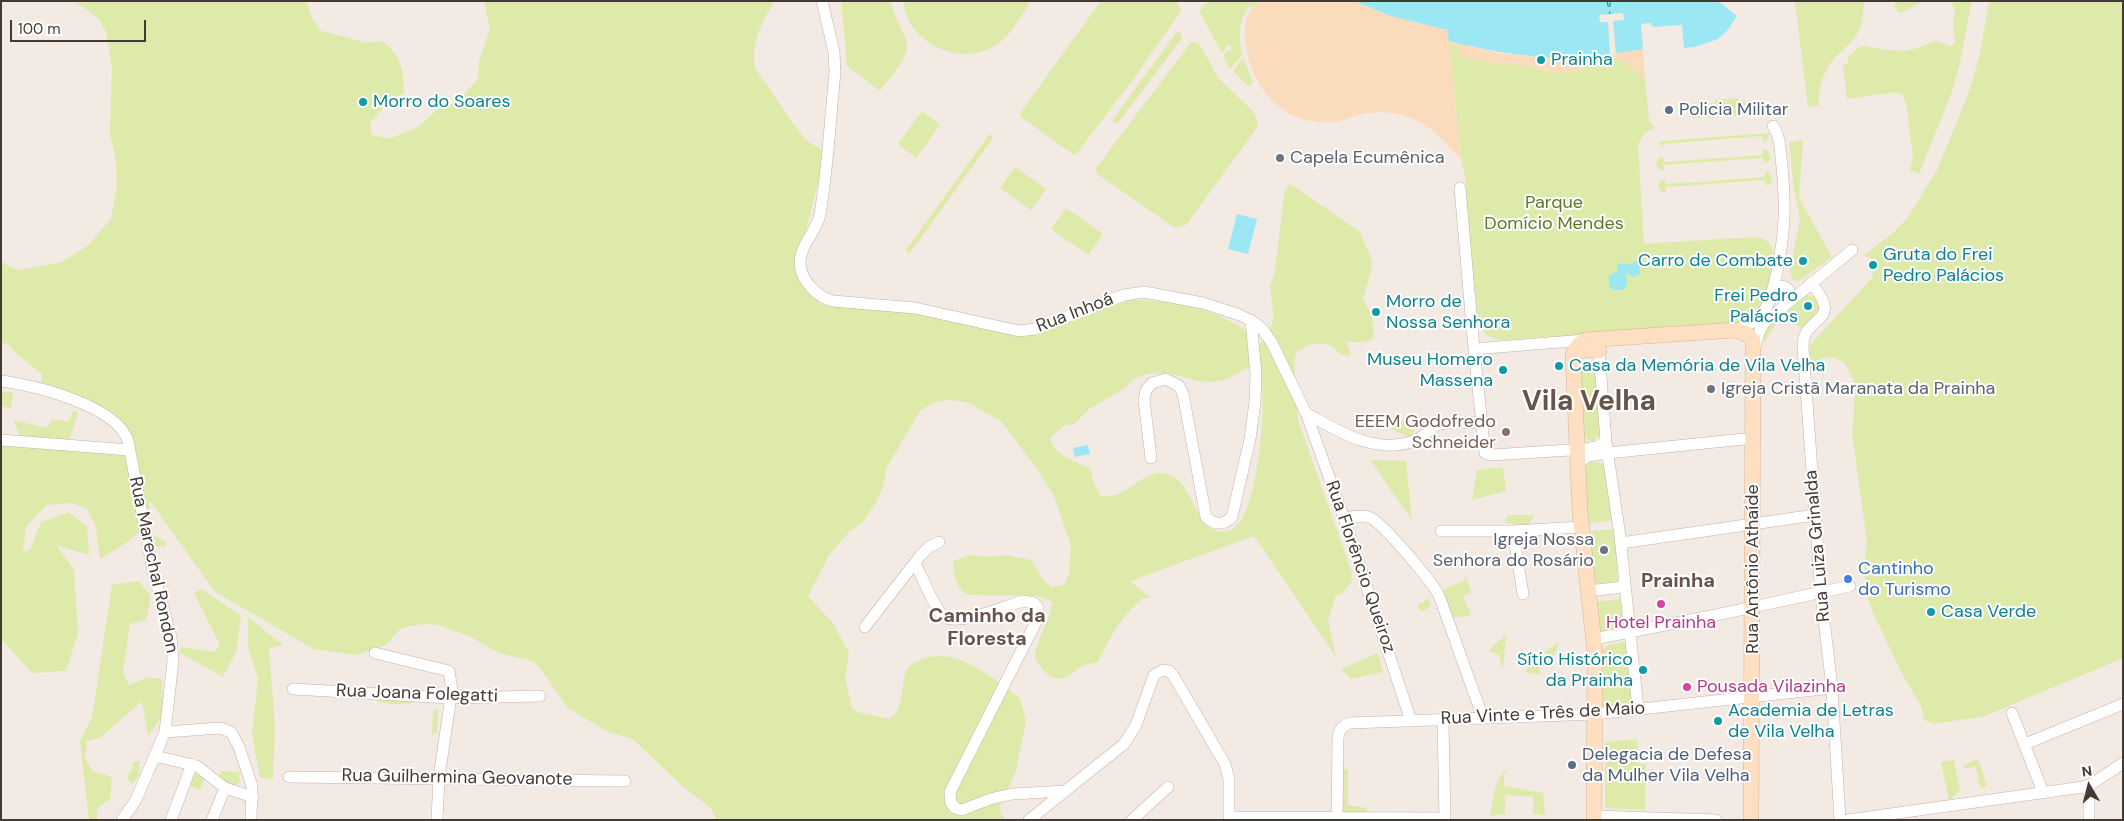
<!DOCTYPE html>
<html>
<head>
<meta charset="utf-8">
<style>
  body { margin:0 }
  #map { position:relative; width:2124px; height:821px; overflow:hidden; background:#f3eae3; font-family:"DM Sans",sans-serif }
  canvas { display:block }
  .frame { position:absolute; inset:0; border:2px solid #453933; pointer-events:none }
  .north { position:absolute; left:2064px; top:761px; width:50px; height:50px; -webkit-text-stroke:4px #fff; paint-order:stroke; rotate:352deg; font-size:14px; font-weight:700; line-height:20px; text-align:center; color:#453933 }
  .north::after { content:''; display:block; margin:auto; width:18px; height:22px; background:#453933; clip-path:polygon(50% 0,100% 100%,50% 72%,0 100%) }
  .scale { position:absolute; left:10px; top:20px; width:136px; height:22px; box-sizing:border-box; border:2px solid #453933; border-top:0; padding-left:6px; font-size:15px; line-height:18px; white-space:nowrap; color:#453933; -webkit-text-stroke:4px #fff; paint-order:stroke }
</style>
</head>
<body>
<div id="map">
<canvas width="2124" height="821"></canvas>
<div class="frame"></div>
<div class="north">N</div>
<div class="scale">100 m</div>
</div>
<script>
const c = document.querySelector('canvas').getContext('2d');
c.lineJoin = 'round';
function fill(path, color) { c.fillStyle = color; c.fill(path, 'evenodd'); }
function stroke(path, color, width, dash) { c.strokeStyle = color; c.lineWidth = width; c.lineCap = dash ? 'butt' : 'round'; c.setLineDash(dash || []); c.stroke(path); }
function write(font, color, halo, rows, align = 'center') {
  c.font = font + ' "DM Sans",sans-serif'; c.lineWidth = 4; c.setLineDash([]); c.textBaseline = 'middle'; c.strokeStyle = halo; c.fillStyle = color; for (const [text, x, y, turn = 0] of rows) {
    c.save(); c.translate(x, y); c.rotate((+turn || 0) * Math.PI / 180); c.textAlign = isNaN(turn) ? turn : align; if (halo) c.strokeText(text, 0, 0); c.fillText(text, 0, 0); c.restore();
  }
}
fill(new Path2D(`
  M74,1H307L310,14L321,31L350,38L365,43L381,41C401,52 404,72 404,93L385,106L370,123L372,135L389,139L418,127L438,109L457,102L469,89L478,78L479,62L490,29L484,1H775C761,23 751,42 755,68L800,133L806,140L823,151L819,179L802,247V282L810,295L821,304L875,310L901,307L1019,334L1130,300C1168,299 1210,307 1242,328C1249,332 1253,340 1260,343L1264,341L1274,319L1270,287L1275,271L1284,195L1289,183L1360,232L1372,261L1371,271L1363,299L1372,316L1374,338L1364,342H1346L1351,353L1348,356C1341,356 1339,352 1334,348C1323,339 1307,345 1296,352L1294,362L1298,420L1352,573L1351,583L1341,594L1336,595L1328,620L1336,657L1254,536L1130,581L1151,598H1143C1122,615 1110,637 1098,662C1092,663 1084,664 1079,668C1057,686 1049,680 1035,658C1036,637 1051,622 1052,602L1038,596L968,595C955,586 954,577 953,561L970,555L990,557L1005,555L1031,560L1045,582L1052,587L1065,584L1069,573L1071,545L1054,496L1037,469L1002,422L967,402L948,400L934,402L920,411L887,467L883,486L876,503L862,523L849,532L829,555L808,596L833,623L849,653L845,678L852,708L857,712L889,719C904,710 901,689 905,674C906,667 912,664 918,661C955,643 991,678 1020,698L1026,721L1016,771L1000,806L1001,814L1006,820H717L710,807L682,786L633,739L608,732L568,708L539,667L533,661L499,653L469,636L438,625L423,624L401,628L386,645L357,655L314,649L215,592L150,501C149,507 149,515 147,521C142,535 112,552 100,559L96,527L87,509L72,503L46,505L26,527L23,552L30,550L41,522L68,512L87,526L89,555L56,545L74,570L78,633L66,671L32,673L1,639V442L119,450L125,441L118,419L41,386L42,374L17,354L7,343L1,344V260L8,266L19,270L62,262L87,246L111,219L117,186L116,161L110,133L112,66L106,32L98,18ZM1250,366L1259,369C1269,394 1258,525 1229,531C1190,539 1198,473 1159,473C1141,473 1123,501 1101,496L1093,482L1090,468C1074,461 1055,456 1050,438L1065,425L1074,424L1089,409L1125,388L1134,379L1146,374L1169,373L1197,381L1213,382L1228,379Z
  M841,1H891C893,15 901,26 906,39C912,57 889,78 880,91L846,65V51Z
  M903,1H1031C1021,15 1012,34 998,44C961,68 908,45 903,1Z
  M1101,1H1177L1181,11L1134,78L1077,153L1074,155L1021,117L1020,113Z
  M1210,1H1261L1252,8L1249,6C1238,22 1239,36 1242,55L1230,69L1223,56L1227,51L1231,50L1232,47L1228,45L1222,53L1199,11L1205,4Z
  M1795,1H1864C1863,11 1863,23 1858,32C1853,42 1845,48 1837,55C1824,69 1817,88 1819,106L1808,107Z
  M1896,1H1923L1904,12H1899L1894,6Z
  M1951,1H1972L1960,62L1952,92L1919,174L1910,170L1913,157L1906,102L1902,95L1896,92L1847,99L1843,66L1848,63V57L1858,48L1865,46L1896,51L1911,50L1936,41L1951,46L1955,43L1953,23L1955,12Z
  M1989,1H2123V658L1985,716L1934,724L1924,720L1921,706L1901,672L1874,615L1866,592L1864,566L1867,542L1852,433L1855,394L1853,380L1845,363L1835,358L1827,357L1811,362L1809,346L1872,278L1875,261L1864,255L1894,232L1908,217L1937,170L1969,92L1980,54Z
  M1180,32L1182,38L1118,123H1113V119L1176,33Z
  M1191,42H1196L1200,45L1219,79L1254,112L1258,123L1256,129L1186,225L1175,228L1097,174L1096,168Z
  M1458,44L1486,62L1526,66L1556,73L1578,70L1601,64L1608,60V57L1614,56L1645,78L1649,121L1655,127L1645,133L1638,144L1644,244L1754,237C1762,237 1770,241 1773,250C1776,260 1763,306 1758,317L1729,326L1499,340L1486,335L1478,320L1463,187H1467L1461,159L1449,45Z
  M1243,58L1253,82L1249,87L1233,71Z
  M1738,98L1739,102L1745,101L1746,115L1692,118L1691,104L1715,103V100Z
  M922,111L940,125L916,158L898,144Z
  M1769,133L1768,140L1763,142L1762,136L1663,144V147L1659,144L1662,141Z
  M989,135H992L993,138L910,253H907L906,250Z
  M1803,140L1799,198L1832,257L1797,282L1792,278L1790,270L1800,219L1794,190L1789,142Z
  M1763,149L1768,151L1771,156L1769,161L1764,164V158L1664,165V171L1659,169L1656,164L1658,159L1663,157L1664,162L1763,155Z
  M1015,167L1046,189L1031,210L1000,188Z
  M1765,171L1770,173L1772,178L1771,183L1766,186L1765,180L1666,187V193L1660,191L1658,186L1660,181L1665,179V184L1765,177Z
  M1066,208L1103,234L1088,255L1051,229Z
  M1805,295L1815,296L1820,310L1803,329L1786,319L1781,325L1777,322L1765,341L1761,342L1763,330Z
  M1587,365L1595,369L1600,435L1593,442L1583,437L1579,369Z
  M1,392H13L11,409L1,406Z
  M73,410L78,412L69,442L20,437L13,420L47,428L52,419L68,422Z
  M1405,418L1418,426L1410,437L1391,429Z
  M1370,460L1406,461L1412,520Z
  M1590,462H1598L1604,466L1613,520L1585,524L1584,467Z
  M1503,467L1506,491L1472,500L1477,470Z
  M1508,515H1534L1528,526L1505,523Z
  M1615,529L1618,584L1593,586L1590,531Z
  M150,533L166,542L165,547L152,546Z
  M1466,576L1471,592L1463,596L1471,615L1453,618L1442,590L1462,582Z
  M138,581L151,596L146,620L130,624L123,672L129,685L149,677L162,679L163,715L148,736L142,701L101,737L87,741L85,759L93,771L112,777L110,799L97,809V820H89L80,741L92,718L112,585Z
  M202,589L241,616L236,652L223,677L180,653L181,647L214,652L220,645L194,593Z
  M1428,596L1431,606L1421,612L1417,605L1427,600Z
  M1621,599L1625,631L1598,635L1594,602Z
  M248,617L283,645L269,648L275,727L273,779L260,778L252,733L258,679L248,647Z
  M1506,634L1503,669L1499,655L1488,651Z
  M1560,641L1552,659L1544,652Z
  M1623,642L1626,644L1632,704L1603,708L1602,650L1608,645Z
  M1378,653L1383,672L1351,679L1341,669Z
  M1538,655L1540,675L1525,672Z
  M367,696L427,700C407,704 384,708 367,696Z
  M433,710H438L437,732L432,735Z
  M1637,739L1639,764H1646L1645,810L1606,808L1605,805V742Z
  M1978,759L1987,786L1980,788L1976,767L1965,768L1964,765Z
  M1954,760L1960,791L1949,800L1941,762Z
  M140,761L139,776L132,784L127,777L133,768L132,763Z
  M1510,766L1504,774V786L1543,793L1545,815L1533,814V797L1505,795V814L1490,816C1495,795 1493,780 1510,766Z
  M1348,769V805L1367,808V813H1341V770Z
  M222,771L239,772L240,781L235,787L217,777Z
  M191,773L205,775L200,790L189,786Z`), '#deeaa9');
fill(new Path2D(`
  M1261,1H1354L1391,16L1447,30L1449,41L1498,53L1538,57H1583L1643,49L1645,78L1614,56L1608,57L1610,63L1594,66L1571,72L1556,73L1526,66L1486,62L1459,56L1458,44L1449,45L1461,159C1444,142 1432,125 1408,117C1391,111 1373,111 1355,116C1348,118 1341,121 1333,122C1286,127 1251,90 1246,45C1243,27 1245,12 1261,1Z`), '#fadcbc');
fill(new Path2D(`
  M1354,1H1718L1737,16L1727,31L1718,39L1695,47L1684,48L1682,25L1652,27L1651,23L1641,24L1643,49C1623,52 1602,56 1582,57C1536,60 1493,52 1449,41L1447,30L1391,16Z
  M1237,214L1257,219L1248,254L1228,249Z
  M1638,257H1642L1644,261L1640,265V274L1633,277L1626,273C1626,279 1630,285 1622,290H1613L1609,285V276L1617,271L1618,264L1623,263L1627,265L1635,262Z
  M1088,445L1090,454L1075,457L1073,448Z`), '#9be8f4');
fill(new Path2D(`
  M1623,13L1624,20L1613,21L1616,55L1610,56L1608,22H1600L1599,15Z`), '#f3eae3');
stroke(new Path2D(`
  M1607,1L1610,14
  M1610,1V11`), '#227d8d', 1, [6, 5]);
const minor = new Path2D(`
  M822,1L834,52L835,73C830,119 828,168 820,214C817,231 800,245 800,263C801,281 817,297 833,301L915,308L1019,331L1035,329L1124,295L1144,292L1203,303L1240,315L1255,323L1263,330L1272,343L1306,413L1344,518L1411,721
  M1460,188L1474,349L1485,453L1491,455L1586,449L1596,447L1606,442
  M1811,283C1846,325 1802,314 1803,347L1821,594L1832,688L1840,820
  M1772,291L1779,286C1788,286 1792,292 1790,300
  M1735,330C1746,326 1757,322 1763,312C1771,302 1773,288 1776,276C1785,234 1786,209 1782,167C1780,152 1781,138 1773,126
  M1474,349L1585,340L1595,343L1599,351L1606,442L1620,536L1638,709
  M1754,349L1760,330L1765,322L1852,250
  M1,381C35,385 117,406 128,441L154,575L171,637L173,661L165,732L136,800L122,820
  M1306,413C1338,431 1375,455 1414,441C1423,438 1427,431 1435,426C1444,421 1470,423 1481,422
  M1,440L130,450
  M1151,458L1144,400L1146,390L1152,383L1166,379L1179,386L1183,394L1206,517C1214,525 1224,525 1232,517L1250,439L1255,402L1256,374L1251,320
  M1577,464L1588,456L1608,453L1754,438
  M1344,518C1353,517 1363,514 1371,518C1384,525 1435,584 1440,598L1483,718
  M1441,531H1513L1581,527
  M1513,531L1523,594
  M1621,543L1815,515
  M915,563C922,576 933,605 942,615C957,629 1005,605 1024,601L1034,603L1038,608L1037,620L950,792L951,803L955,808L962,810L990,799L1012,794L1066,791
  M1588,591L1624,587
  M865,627L920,556L929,547L939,542
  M1594,639L1716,615L1850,586
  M375,653L449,671L452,690L439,777L437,820
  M293,689L450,698L540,696
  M2012,713L2043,792
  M1443,720L1445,820
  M165,732L220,728L231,732L239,747L252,786L251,820
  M2025,744L2123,704
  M155,756L197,766L225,788L253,797
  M289,777L625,781
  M2089,785V820
  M1594,816L1716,820
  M1229,817L1445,818
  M171,820L192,764
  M212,820L225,788
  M1029,820L1124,744L1136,725L1154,675L1163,670L1169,671L1173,675L1225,764L1229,779V820
  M1132,820L1168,787
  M1337,820L1338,738C1339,729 1342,726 1350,723L1595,714L1832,688
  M1848,820L2083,787L2093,783L2123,763`);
const secondary = new Path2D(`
  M1576,353L1586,349L1599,351
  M1573,355L1578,346L1585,340L1735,330L1747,334L1753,341L1751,820
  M1573,355L1580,512L1595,653L1594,820`);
stroke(minor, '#c2b2a9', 12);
stroke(secondary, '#d9b392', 16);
stroke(minor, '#fff', 11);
stroke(secondary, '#ffdfc1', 15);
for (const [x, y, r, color] of [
  [1541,60,5,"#0f9aa8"],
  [363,102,5,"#0f9aa8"],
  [1669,110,5,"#5c6f8a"],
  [1280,158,5,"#6b7280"],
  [1803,261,5,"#0f9aa8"],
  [1873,265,5,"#0f9aa8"],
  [1808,306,5,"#0f9aa8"],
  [1376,312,5,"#0f9aa8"],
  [1559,366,5,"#0f9aa8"],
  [1503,370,5,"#0f9aa8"],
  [1711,389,5,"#6b7280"],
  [1506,432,5,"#8d6e63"],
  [1604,550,5,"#6b7280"],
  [1848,579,5,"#3f7fe0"],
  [1661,604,5,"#d1479c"],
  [1931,612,5,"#0f9aa8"],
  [1643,670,5,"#0f9aa8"],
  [1687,687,5,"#d1479c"],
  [1718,721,5,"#0f9aa8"],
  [1572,765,5,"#5c6f8a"]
]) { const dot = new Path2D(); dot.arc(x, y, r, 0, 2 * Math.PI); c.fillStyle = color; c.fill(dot); stroke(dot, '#fff', 2); }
write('18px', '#0d838f', '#fff', [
  ["Prainha",1551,60],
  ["Morro do Soares",373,102],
  ["Gruta do Frei",1883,255],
  ["Pedro Palácios",1883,276],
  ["Carro de Combate",1793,261,"right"],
  ["Frei Pedro",1798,296,"right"],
  ["Palácios",1798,317,"right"],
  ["Morro de",1386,302],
  ["Nossa Senhora",1386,323],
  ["Museu Homero",1493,360,"right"],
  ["Massena",1493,381,"right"],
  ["Casa da Memória de Vila Velha",1569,366],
  ["Casa Verde",1941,612],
  ["Sítio Histórico",1633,660,"right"],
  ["da Prainha",1633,681,"right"],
  ["Academia de Letras",1728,711],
  ["de Vila Velha",1728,732]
], 'left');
write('18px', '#4e5e75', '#fff', [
  ["Policia Militar",1679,110],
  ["Delegacia de Defesa",1582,755],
  ["da Mulher Vila Velha",1582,776]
], 'left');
write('18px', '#5b616d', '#fff', [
  ["Capela Ecumênica",1290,158],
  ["Igreja Cristã Maranata da Prainha",1721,389],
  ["Igreja Nossa",1594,540,"right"],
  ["Senhora do Rosário",1594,561,"right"]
], 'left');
write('18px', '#5c7a24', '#fff', [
  ["Parque",1554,203],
  ["Domício Mendes",1554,224]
]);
write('18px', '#453933', '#fff', [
  ["Rua Inhoá",1075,313,-21],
  ["Rua Luiza Grinalda",1818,546,-95],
  ["Rua Marechal Rondon",153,565,78],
  ["Rua Florêncio Queiroz",1360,567,71],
  ["Rua Antônio Athaíde",1753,569,-90],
  ["Rua Joana Folegatti",417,694,2],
  ["Rua Vinte e Três de Maio",1543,714,-3],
  ["Rua Guilhermina Geovanote",457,778,1]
]);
write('18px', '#785e54', '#fff', [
  ["EEEM Godofredo",1496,422],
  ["Schneider",1496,443]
], 'right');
write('18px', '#366cbe', '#fff', [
  ["Cantinho",1858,569],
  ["do Turismo",1858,590]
], 'left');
write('18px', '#b23c85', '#fff', [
  ["Hotel Prainha",1661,623],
  ["Pousada Vilazinha",1697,687,"left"]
]);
write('bold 20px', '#68544a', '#fff', [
  ["Prainha",1678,582],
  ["Caminho da",987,617],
  ["Floresta",987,640]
]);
write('bold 28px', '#68544a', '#fff', [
  ["Vila Velha",1589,403]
]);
</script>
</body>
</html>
